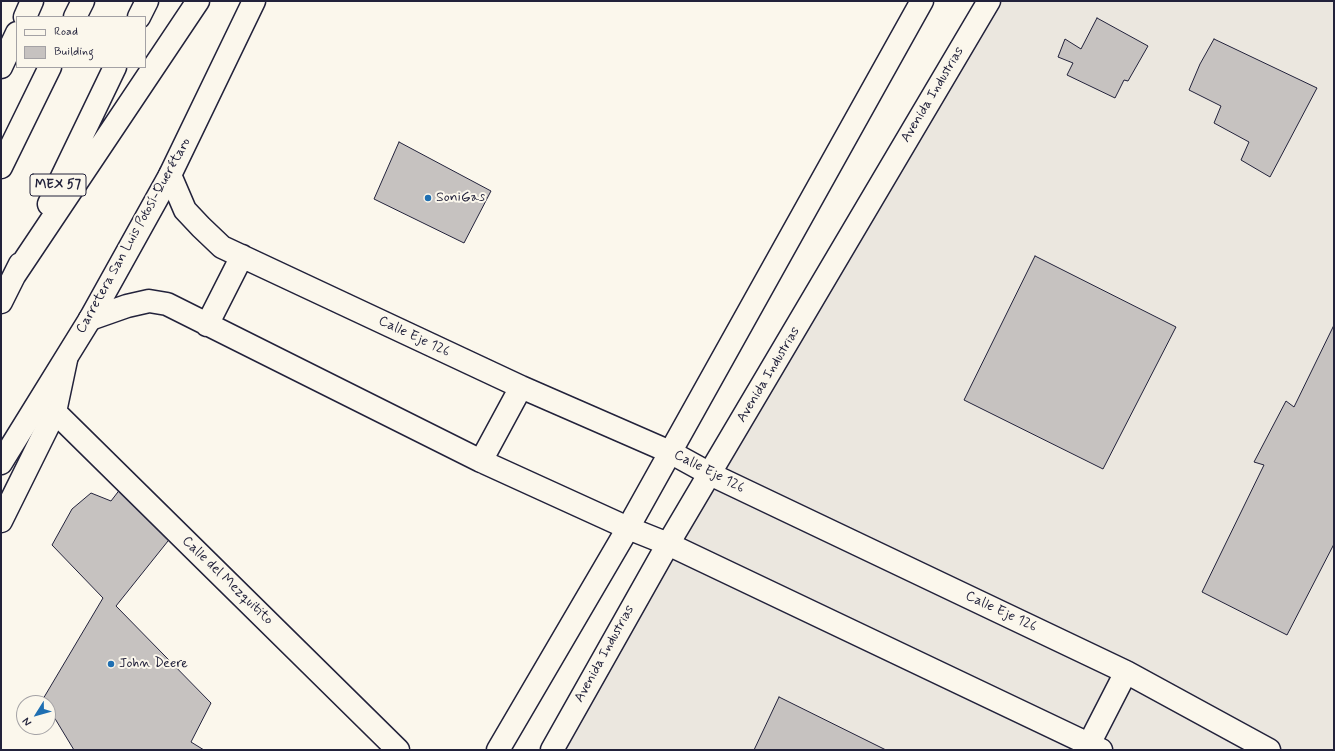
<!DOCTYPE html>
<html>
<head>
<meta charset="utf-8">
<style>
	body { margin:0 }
	#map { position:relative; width:1335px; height:751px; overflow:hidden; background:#fbf7ec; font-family:Mynerve,sans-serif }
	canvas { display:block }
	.frame { position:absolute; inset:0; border:2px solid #22223b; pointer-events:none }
	.legend { position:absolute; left:16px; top:16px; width:130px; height:52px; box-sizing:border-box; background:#fbf7ec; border:1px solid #a4a2a5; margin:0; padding:5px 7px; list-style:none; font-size:12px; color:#22223b }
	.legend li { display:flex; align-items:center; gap:8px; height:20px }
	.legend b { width:20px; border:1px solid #a4a2a5 }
	.north { position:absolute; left:16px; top:695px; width:40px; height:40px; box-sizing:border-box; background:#fbf7ec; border:1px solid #a4a2a5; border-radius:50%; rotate:233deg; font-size:11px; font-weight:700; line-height:16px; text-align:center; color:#22223b }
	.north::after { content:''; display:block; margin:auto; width:14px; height:18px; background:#1f6fb2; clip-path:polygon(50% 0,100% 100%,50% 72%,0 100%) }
</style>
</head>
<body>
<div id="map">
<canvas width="1335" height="751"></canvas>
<div class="frame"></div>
<ul class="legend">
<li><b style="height:5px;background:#fbf7ec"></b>Road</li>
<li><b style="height:11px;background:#c6c2c0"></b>Building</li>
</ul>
<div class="north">N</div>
</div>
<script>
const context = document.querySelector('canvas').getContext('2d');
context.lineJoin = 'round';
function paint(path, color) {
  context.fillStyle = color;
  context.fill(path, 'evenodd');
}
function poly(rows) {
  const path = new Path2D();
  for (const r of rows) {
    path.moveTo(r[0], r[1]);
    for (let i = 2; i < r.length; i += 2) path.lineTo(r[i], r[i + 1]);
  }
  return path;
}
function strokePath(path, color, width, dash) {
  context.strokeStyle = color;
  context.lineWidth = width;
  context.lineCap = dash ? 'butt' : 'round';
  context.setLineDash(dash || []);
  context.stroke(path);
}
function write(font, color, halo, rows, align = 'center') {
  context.font = font + ' Mynerve,sans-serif';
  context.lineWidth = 4;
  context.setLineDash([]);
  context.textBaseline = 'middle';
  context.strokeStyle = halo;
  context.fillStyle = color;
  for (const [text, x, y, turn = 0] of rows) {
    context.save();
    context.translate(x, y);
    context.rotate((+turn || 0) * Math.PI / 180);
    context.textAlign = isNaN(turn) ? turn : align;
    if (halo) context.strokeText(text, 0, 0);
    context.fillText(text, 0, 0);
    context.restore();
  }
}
const built = poly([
	[995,1,1334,1,1334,750,558,750]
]);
const building = poly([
	[1097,18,1148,46,1128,81,1124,80,1115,98,1067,75,1073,63,1058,57,1065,39,1081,49,1097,18],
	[1214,39,1317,88,1270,177,1241,160,1249,142,1214,123,1221,106,1189,90,1200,64,1214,39],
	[399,142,491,191,464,243,374,199,399,142],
	[1035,256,1176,327,1103,469,964,400,1035,256],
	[1334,325,1334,544,1287,635,1202,592,1264,465,1254,462,1286,401,1294,407,1334,325],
	[121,488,172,536,116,606,211,703,191,742,204,750,74,750,48,707,48,703,46,703,43,699,103,598,52,545,72,509,91,493,111,501,121,488],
	[779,697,886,750,754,750,779,697]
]);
const minor = poly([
	[170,175,185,210,201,227,222,247,521,387,670,452,710,474,1126,672,1269,750],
	[90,319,127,306,149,301,167,304,481,461,628,528,668,544,1101,750],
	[207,325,242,256],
	[55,412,398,750],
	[481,461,521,387],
	[1,521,55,412,66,360],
	[1086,750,1126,672]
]);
const major = poly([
	[25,17,32,1],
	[1,67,17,33],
	[1,463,90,319,170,175,254,1],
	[498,750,628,528,922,1],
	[552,750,668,544,989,1]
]);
const highway = poly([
	[75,17,83,1],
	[139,17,147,1],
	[1,167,50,67],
	[49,204,115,67],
	[14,276,198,1],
	[1,302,20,264]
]);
const markers = [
	[428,198,4,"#1f6fb2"],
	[111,664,4,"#1f6fb2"]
];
const shields = [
	[58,185,56]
];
const shieldNames = [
	["MEX 57",58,185]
];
const streetNames = [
	["Avenida Industrias",933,95,-59],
	["Carretera San Luis Potosí-Querétaro",134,236,-61],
	["Calle Eje 126",414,337,25],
	["Avenida Industrias",769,375,-59],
	["Calle Eje 126",709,472,27],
	["Calle del Mezquitito",227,581,44],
	["Calle Eje 126",1001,612,25],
	["Avenida Industrias",605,654,-61]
];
const poiNames = [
	["SoniGas",436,198],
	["John Deere",119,664]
];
paint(built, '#ebe7df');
paint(building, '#c6c2c0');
strokePath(building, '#22223b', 1);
strokePath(minor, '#22223b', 25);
strokePath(major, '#22223b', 25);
strokePath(highway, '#22223b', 25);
strokePath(minor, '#fbf7ec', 22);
strokePath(major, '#fbf7ec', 22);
strokePath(highway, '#fbf7ec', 22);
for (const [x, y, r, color] of markers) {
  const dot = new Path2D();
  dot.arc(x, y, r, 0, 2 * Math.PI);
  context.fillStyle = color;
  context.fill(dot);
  strokePath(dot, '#fbf7ec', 1.5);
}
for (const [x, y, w] of shields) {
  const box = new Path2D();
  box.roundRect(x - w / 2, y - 11, w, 22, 3);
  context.fillStyle = '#fbf7ec';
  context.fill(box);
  strokePath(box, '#22223b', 1);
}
write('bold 13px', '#22223b', null, shieldNames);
write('14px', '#22223b', '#fbf7ec', streetNames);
write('14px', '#22223b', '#fbf7ec', poiNames, 'left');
</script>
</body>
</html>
